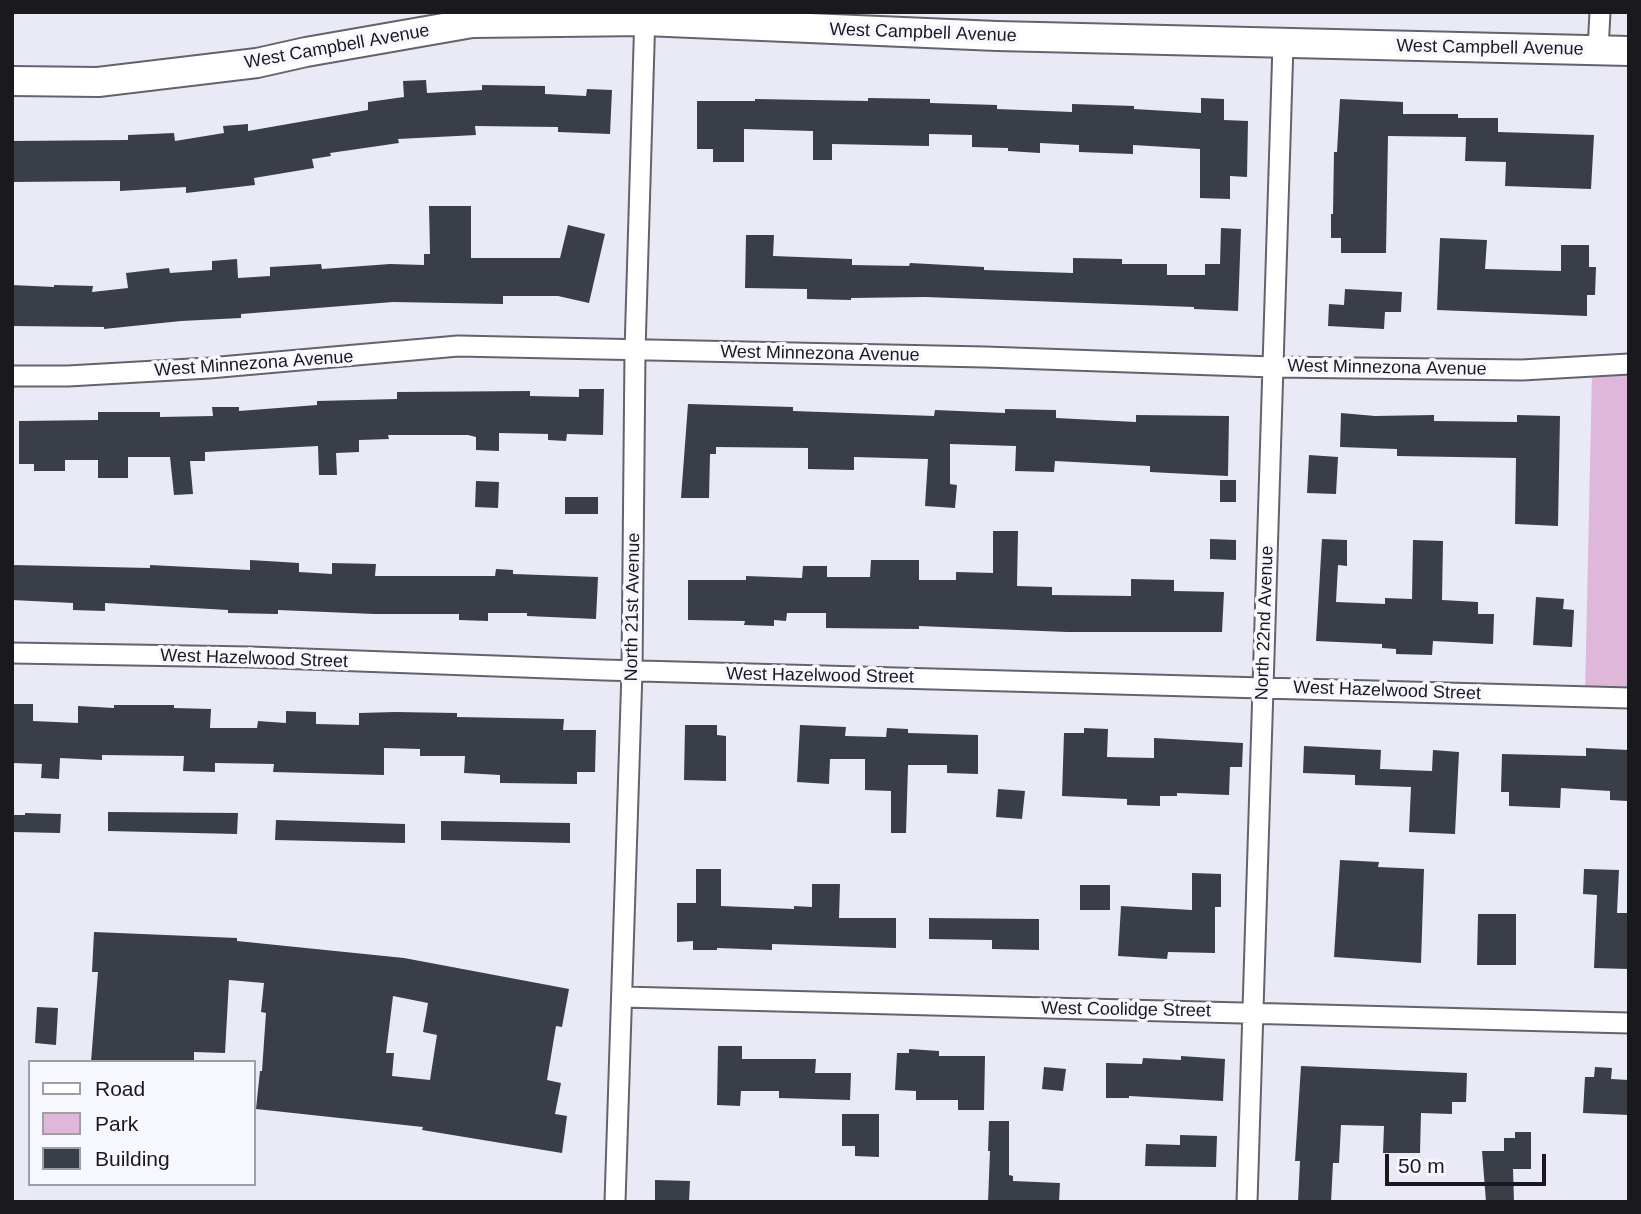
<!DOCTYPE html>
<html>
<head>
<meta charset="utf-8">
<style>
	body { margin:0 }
	#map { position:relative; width:1641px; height:1214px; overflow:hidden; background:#eaeaf6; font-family:Helvetica,sans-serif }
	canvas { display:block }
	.frame { position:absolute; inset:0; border:14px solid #19191e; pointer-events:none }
	.legend { position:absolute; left:28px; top:1060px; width:228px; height:126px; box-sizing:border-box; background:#f7f8ff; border:2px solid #9e9fa5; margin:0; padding:9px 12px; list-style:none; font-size:21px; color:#19191e }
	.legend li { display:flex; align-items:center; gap:14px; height:35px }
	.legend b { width:35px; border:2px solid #9e9fa5 }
	.scale { position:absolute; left:1385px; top:1154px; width:161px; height:32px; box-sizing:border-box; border:4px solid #19191e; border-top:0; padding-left:9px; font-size:21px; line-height:24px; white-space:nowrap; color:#19191e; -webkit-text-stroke:5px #f7f8ff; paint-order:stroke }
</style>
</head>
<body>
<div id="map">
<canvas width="1641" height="1214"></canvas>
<div class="frame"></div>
<ul class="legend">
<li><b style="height:9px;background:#fff"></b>Road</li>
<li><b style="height:19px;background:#dfb7db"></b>Park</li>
<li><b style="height:19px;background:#3a3e47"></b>Building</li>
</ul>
<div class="scale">50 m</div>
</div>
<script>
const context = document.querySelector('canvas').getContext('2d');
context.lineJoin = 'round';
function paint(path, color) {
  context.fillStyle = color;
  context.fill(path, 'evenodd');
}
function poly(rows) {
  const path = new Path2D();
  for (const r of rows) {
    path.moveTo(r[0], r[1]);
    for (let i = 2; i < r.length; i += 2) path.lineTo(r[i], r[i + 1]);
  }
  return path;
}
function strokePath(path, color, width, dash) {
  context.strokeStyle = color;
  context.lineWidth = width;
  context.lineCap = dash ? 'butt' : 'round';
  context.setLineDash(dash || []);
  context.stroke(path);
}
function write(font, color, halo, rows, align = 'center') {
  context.font = font + ' Helvetica,sans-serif';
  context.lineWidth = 7;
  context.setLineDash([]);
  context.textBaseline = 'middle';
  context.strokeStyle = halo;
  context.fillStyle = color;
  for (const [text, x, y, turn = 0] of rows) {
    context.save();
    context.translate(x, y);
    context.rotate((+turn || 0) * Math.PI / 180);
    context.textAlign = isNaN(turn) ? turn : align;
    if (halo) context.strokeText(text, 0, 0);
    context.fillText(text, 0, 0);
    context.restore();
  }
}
const green = poly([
	[1592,373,1629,374,1629,695,1585,694]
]);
const building = poly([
	[426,80,427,93,482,90,482,85,545,86,545,94,586,96,587,89,612,90,610,134,558,132,558,127,475,126,476,135,398,139,399,143,330,153,331,156,312,159,314,168,254,178,255,185,186,193,186,187,120,191,120,181,12,182,12,141,128,140,128,135,174,133,175,141,224,133,223,126,248,124,248,131,368,110,368,102,404,97,403,81],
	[868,98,930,99,930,103,997,105,997,109,1072,112,1072,104,1134,106,1134,109,1201,113,1201,98,1224,99,1224,120,1248,121,1247,177,1230,176,1230,199,1200,198,1200,149,1133,145,1133,154,1079,152,1079,145,1040,143,1040,153,1008,151,1008,148,972,147,972,135,929,134,929,146,832,144,832,160,813,160,813,131,744,129,744,162,713,162,713,149,697,149,697,101,755,101,755,99,868,101],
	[1340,99,1403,102,1403,114,1458,114,1458,118,1498,118,1498,132,1594,135,1591,189,1505,186,1506,162,1465,161,1466,137,1388,136,1386,253,1341,253,1341,238,1331,238,1331,214,1333,214,1334,152,1337,152],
	[429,206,471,206,471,258,560,258,568,225,605,234,589,303,558,296,503,296,503,304,393,302,241,314,241,318,181,321,104,329,104,327,12,326,12,285,54,287,54,285,93,286,92,292,128,288,126,273,169,268,170,273,212,270,212,261,237,259,238,278,270,276,270,267,321,264,322,269,390,264,424,265,424,254,430,254],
	[1221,228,1241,229,1238,311,1194,309,1194,307,925,297,851,298,851,300,807,299,807,289,745,288,746,235,774,235,773,256,852,259,852,265,909,266,910,263,984,267,984,270,1073,273,1073,258,1122,259,1122,264,1167,264,1167,275,1205,275,1205,264,1220,264],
	[1440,238,1487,240,1485,269,1561,271,1561,245,1589,245,1589,267,1596,267,1595,295,1587,295,1587,316,1437,310],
	[1345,289,1402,292,1401,312,1385,312,1384,329,1328,326,1329,304,1344,305],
	[579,389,604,389,603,435,567,434,566,441,548,440,548,434,499,433,499,451,476,450,476,437,468,435,388,435,389,439,359,440,359,452,336,453,337,475,319,475,318,446,205,452,205,461,190,461,193,494,174,495,170,457,128,457,128,478,98,478,98,460,65,460,65,471,34,471,34,464,19,464,19,421,98,420,98,412,160,412,160,417,213,416,212,407,239,407,239,411,317,405,317,401,397,399,397,392,530,391,530,396,579,397],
	[688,404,793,407,793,411,934,416,935,410,1005,413,1005,409,1056,410,1056,418,1136,422,1136,415,1229,416,1228,476,1150,472,1150,466,1055,461,1054,472,1015,471,1016,446,950,444,950,484,957,485,955,508,925,506,928,459,854,457,854,470,808,469,808,448,716,447,716,454,710,454,709,498,681,498],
	[1341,413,1375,416,1434,415,1434,421,1517,422,1517,415,1560,416,1558,526,1515,524,1516,458,1397,456,1397,449,1340,447],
	[1309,455,1338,457,1336,494,1307,493],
	[1220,480,1236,480,1236,502,1220,502],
	[476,481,499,482,498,508,475,507],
	[565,497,598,497,598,514,565,514],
	[993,531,1018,531,1017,586,1052,587,1052,595,1131,596,1131,579,1174,580,1174,591,1224,592,1222,632,1067,632,919,626,919,629,826,628,826,613,787,613,786,621,774,620,774,626,744,625,745,621,688,620,688,580,746,580,746,576,802,578,803,566,827,566,827,577,870,577,871,560,919,560,919,580,956,580,956,572,993,573],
	[1210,539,1236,540,1236,560,1210,559],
	[1322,539,1347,540,1347,566,1338,565,1336,602,1385,604,1385,598,1412,599,1413,540,1443,541,1442,600,1478,602,1478,614,1494,614,1493,644,1433,641,1432,655,1396,654,1396,649,1382,648,1382,644,1316,641],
	[250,560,299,563,299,572,332,574,332,563,376,564,375,576,495,576,496,569,513,570,513,574,598,577,596,619,527,616,527,613,488,613,488,621,459,620,459,614,374,614,278,610,278,614,228,613,228,610,105,603,105,611,73,610,73,603,12,600,12,565,150,568,150,565,250,570],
	[1536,597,1564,599,1563,609,1574,610,1572,647,1533,645],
	[12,704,33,704,33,721,78,723,78,706,114,708,114,705,174,705,174,708,211,709,210,728,257,728,258,721,286,723,286,711,316,712,316,724,359,725,359,713,395,712,457,713,457,717,564,719,563,730,596,730,595,772,577,772,577,784,500,783,500,775,464,773,465,756,420,756,420,749,384,748,384,775,273,772,274,764,215,763,215,772,183,771,184,756,102,755,102,760,60,758,59,779,41,778,42,764,12,763],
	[685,725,717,725,717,735,726,736,726,781,684,780],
	[800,725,846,727,845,736,886,737,887,728,908,729,908,733,978,735,978,774,947,773,947,765,908,765,906,833,891,833,891,791,865,790,865,759,830,759,829,784,797,782],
	[1084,728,1108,729,1107,757,1154,758,1154,738,1243,743,1242,767,1230,767,1229,795,1177,793,1177,796,1160,796,1160,806,1127,805,1127,799,1062,796,1064,733,1084,733],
	[1304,746,1381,750,1380,769,1432,771,1433,750,1459,752,1455,834,1409,832,1411,787,1355,785,1355,775,1303,773],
	[1586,748,1629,750,1627,801,1610,800,1610,791,1561,788,1560,808,1509,806,1509,792,1501,792,1502,754,1586,756],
	[998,789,1025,791,1022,819,996,817],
	[108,812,238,813,237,834,108,831],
	[25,813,61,814,60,833,12,832,12,815,25,815],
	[276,820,405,824,405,843,275,840],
	[441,821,570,823,570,843,441,840],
	[1340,860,1379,862,1378,867,1424,869,1421,963,1334,957],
	[696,869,721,869,721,906,794,909,794,906,812,907,812,884,840,884,839,918,896,918,896,948,772,944,772,950,717,948,717,950,693,950,693,941,677,942,677,903,696,903],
	[1584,869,1619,870,1617,913,1629,913,1629,969,1594,968,1597,895,1583,894],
	[1192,873,1221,874,1221,907,1215,907,1215,953,1168,952,1167,959,1118,956,1121,906,1192,910],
	[1080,885,1110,885,1110,910,1080,910],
	[1478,914,1516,914,1516,965,1477,965],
	[929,918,1039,919,1039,950,992,949,992,940,929,939],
	[94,932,237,938,237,941,404,958,569,989,562,1027,556,1026,547,1080,561,1083,555,1114,567,1116,562,1153,422,1130,423,1127,256,1109,260,1071,262,1071,266,1013,261,1012,264,983,229,980,225,1053,194,1052,194,1062,91,1062,98,972,92,972],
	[393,996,428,1003,423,1032,437,1035,430,1080,392,1076,394,1053,386,1053],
	[37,1007,58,1008,56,1045,35,1043],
	[718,1046,742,1046,742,1059,816,1059,815,1073,851,1073,850,1100,779,1098,779,1091,741,1091,740,1106,717,1105],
	[909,1049,939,1051,939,1056,985,1056,984,1110,958,1110,958,1100,916,1100,916,1091,895,1090,897,1053,909,1053],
	[1181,1056,1225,1059,1223,1101,1129,1096,1129,1098,1106,1098,1106,1063,1142,1064,1143,1058,1181,1060],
	[1301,1066,1467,1073,1466,1102,1452,1102,1452,1114,1421,1113,1420,1153,1383,1153,1384,1126,1341,1125,1339,1163,1333,1163,1331,1202,1298,1202,1300,1161,1295,1161],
	[1044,1067,1066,1069,1063,1091,1042,1089],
	[1595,1067,1612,1068,1611,1079,1629,1080,1629,1115,1583,1113,1585,1077,1594,1077],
	[842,1114,879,1114,879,1157,855,1156,855,1146,842,1146],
	[989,1121,1009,1121,1009,1175,1013,1176,1013,1181,1060,1183,1059,1202,988,1202,990,1151,988,1151],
	[1515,1132,1531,1132,1531,1169,1513,1169,1514,1202,1486,1202,1482,1151,1504,1151,1504,1138,1515,1138],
	[1180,1135,1217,1136,1216,1167,1145,1166,1146,1144,1180,1145],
	[655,1180,690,1181,689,1202,655,1202]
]);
const street = poly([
	[1598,50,1600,12],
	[12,376,68,376,209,368,458,346,985,357,1273,367,1522,370,1629,364],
	[12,653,250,657,604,670,1629,698],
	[623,997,1629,1023],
	[615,1202,632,671,635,351,645,12],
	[1247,1202,1283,44]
]);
const secondary = poly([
	[12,81,98,82,257,63,306,52,472,23,645,21,997,36,1629,51]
]);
const streetNames = [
	["West Campbell Avenue",923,33,2],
	["West Campbell Avenue",337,47,-10],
	["West Campbell Avenue",1490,48,1],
	["West Minnezona Avenue",820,354,1],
	["West Minnezona Avenue",254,364,-4],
	["West Minnezona Avenue",1387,368,1],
	["North 21st Avenue",633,607,-89],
	["North 22nd Avenue",1265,623,-88],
	["West Hazelwood Street",254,659,2],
	["West Hazelwood Street",820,676,1],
	["West Hazelwood Street",1387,691,2],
	["West Coolidge Street",1126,1010,1]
];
paint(green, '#dfb7db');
paint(building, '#3a3e47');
strokePath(street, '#63636d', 23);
strokePath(secondary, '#63636d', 32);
strokePath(street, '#fff', 19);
strokePath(secondary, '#fff', 28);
write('18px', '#19191e', '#f7f8ff', streetNames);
</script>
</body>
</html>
